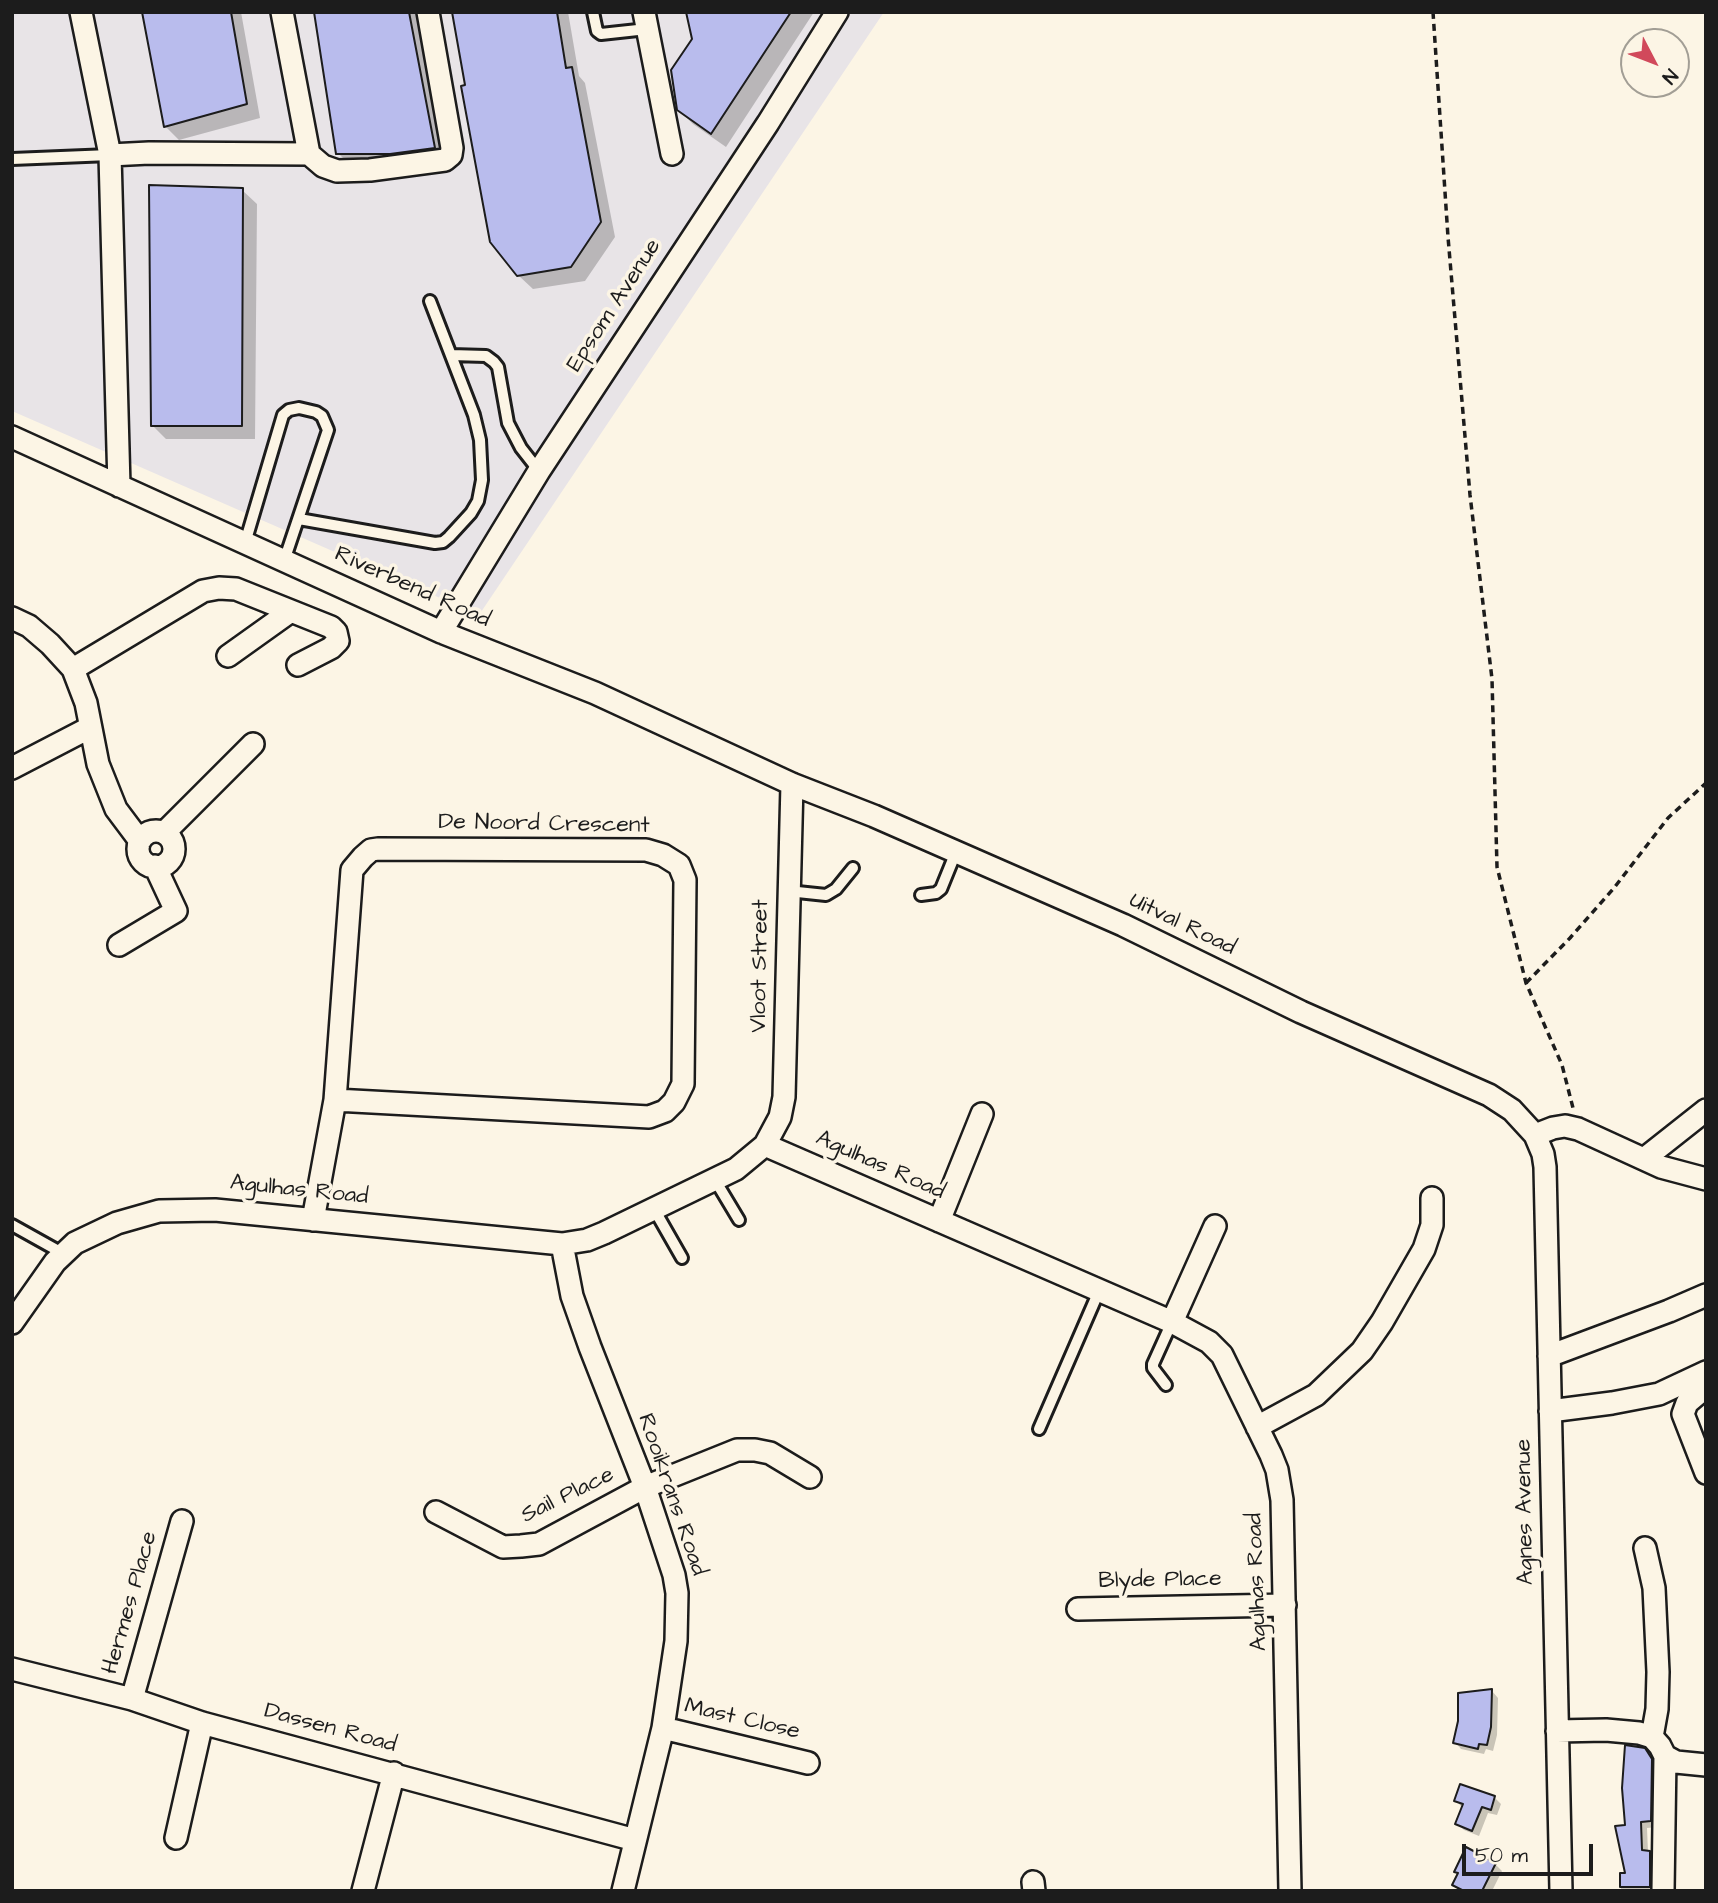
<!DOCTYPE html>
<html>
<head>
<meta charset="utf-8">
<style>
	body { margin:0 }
	#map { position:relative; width:1718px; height:1903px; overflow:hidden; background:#fcf5e5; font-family:"Architects Daughter",sans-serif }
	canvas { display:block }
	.frame { position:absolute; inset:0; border:14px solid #1c1c1c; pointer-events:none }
	.north { position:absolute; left:1620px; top:28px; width:70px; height:70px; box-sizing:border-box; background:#fcf5e5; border:2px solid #a29e95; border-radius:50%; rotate:132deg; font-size:19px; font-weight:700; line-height:28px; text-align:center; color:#1c1c1c }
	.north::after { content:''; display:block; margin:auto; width:24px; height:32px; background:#d1495b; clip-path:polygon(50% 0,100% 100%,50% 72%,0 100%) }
	.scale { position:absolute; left:1462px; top:1844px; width:131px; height:32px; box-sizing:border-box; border:4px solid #1c1c1c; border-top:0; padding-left:9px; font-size:21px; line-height:24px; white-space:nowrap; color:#1c1c1c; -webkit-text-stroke:5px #fcf5e5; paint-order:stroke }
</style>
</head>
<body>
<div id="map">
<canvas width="1718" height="1903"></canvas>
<div class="frame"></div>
<div class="north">N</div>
<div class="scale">50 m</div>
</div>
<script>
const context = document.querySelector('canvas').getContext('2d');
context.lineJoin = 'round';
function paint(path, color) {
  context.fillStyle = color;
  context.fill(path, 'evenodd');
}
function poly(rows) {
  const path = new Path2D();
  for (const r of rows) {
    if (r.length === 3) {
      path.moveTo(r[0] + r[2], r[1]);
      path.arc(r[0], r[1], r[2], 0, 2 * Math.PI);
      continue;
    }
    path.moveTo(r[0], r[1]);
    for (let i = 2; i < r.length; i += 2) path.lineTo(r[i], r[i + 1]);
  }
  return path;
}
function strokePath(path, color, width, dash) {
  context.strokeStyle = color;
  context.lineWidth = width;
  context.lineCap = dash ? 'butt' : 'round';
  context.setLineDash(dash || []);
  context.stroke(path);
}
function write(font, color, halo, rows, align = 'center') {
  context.font = font + ' "Architects Daughter",sans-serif';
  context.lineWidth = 7;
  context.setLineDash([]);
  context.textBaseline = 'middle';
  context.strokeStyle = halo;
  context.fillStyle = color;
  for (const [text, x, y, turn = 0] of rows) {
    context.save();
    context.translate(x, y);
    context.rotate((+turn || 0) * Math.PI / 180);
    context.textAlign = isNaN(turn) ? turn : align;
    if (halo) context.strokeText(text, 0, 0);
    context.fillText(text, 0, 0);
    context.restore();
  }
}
const built = poly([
	[12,12,884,12,479,615,12,411]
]);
const shadow = poly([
	[143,12,241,12,260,118,179,140,165,126],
	[316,12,420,12,448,162,352,167,338,153],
	[453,12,568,12,579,76,585,83,615,237,585,281,533,289,518,275,467,87],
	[687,12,814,12,726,147,693,124,678,109,694,40],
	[242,190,257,204,255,439,166,439,152,425],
	[1492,1691,1498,1698,1497,1735,1493,1751,1486,1749,1484,1754,1461,1749,1455,1742,1460,1721],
	[1644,1750,1658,1767,1657,1827,1647,1828,1648,1852,1656,1859,1656,1891,1621,1891,1621,1875,1627,1875,1627,1827],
	[1494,1797,1501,1804,1497,1815,1488,1813,1479,1836,1464,1830,1457,1823,1463,1808,1456,1801],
	[1495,1864,1502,1871,1492,1891,1459,1891,1454,1885,1459,1874,1456,1871]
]);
const building = poly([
	[142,12,231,12,247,104,164,127,142,12],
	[314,12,409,12,435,148,390,154,336,154,314,12],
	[452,12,557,12,566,68,572,67,601,222,571,267,517,276,490,242,461,86,465,85,452,12],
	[686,12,791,12,711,134,677,110,671,70,692,39,686,12],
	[149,185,243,188,242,426,151,426,149,185],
	[1492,1689,1491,1727,1487,1745,1479,1744,1478,1749,1453,1743,1458,1721,1458,1693,1492,1689],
	[1625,1745,1645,1748,1652,1759,1651,1821,1641,1822,1642,1850,1650,1851,1650,1887,1620,1887,1620,1873,1625,1873,1615,1826,1625,1825,1622,1788,1625,1745],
	[1460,1784,1495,1796,1491,1810,1482,1807,1472,1831,1455,1824,1463,1804,1454,1801,1460,1784],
	[1466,1847,1496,1863,1482,1891,1464,1891,1452,1885,1458,1873,1454,1872,1466,1847]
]);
const path = poly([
	[1433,12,1448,237,1470,495,1492,679,1497,867,1526,983,1562,1065,1573,1108],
	[1526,983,1570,938,1614,888,1668,818,1706,783]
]);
const service = poly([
	[593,12,597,31,601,34,647,29],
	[12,159,110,155],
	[451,355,486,356,494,362,498,367,508,423,521,448,539,471],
	[299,519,435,543,443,542,449,537,471,513,478,501,482,480,480,440,474,415,430,301],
	[245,543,283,415,289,410,299,408,316,412,322,416,328,430,284,561],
	[788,891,826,895,836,889,853,868],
	[921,895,936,893,941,889,956,852],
	[715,1180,739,1220],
	[654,1209,682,1258],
	[12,1225,64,1254],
	[1166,1385,1153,1368,1153,1364,1172,1322],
	[1039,1429,1099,1291]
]);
const minor = poly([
	[81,12,110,155,119,486],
	[282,12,309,154,323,166,337,171,370,170,445,160,451,155,452,148,428,12],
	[644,12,672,154],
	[110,155,149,153,309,154],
	[12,437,441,632,595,693,792,784,874,816,1123,925,1301,1012,1489,1095,1512,1110,1535,1135,1543,1154,1545,1167,1561,1891],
	[12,618,29,626,50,644,73,669,86,703,98,764,116,809,140,841],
	[441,632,539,471,768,123,837,12],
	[228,656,291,611],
	[73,669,203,591,219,588,236,589,331,627,336,632,338,641,331,648,298,665],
	[12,768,89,728],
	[156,849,18],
	[164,833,253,744],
	[119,945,176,911,155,866],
	[1535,1135,1553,1128,1565,1126,1578,1129,1661,1167,1706,1179],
	[765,1145,1172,1322,1209,1342,1222,1355,1271,1455,1277,1470,1282,1500,1290,1891],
	[1644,1159,1706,1110],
	[313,1220,335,1100,352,870,363,857,371,850,378,849,646,850,663,855,679,865,685,880,683,1084,674,1102,665,1111,649,1117,335,1100],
	[939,1221,982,1114],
	[562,1244,572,1296,590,1347,645,1487,674,1575,677,1593,676,1641,663,1728,623,1891],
	[1172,1322,1215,1226],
	[12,1323,55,1262,75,1243,117,1223,159,1211,215,1210,562,1244,587,1240,604,1233,736,1169,765,1145,780,1117,784,1097,792,784],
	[1549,1356,1669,1311,1706,1295],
	[1706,1387,1687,1403,1683,1414,1706,1473],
	[1550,1411,1612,1403,1659,1394,1706,1372],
	[1257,1427,1316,1395,1362,1351,1382,1322,1424,1249,1432,1225,1432,1198],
	[436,1512,503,1547,521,1546,539,1544,645,1487,737,1450,755,1450,770,1453,810,1477],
	[1645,1548,1654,1588,1658,1672,1657,1709,1652,1737],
	[1078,1609,1285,1605],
	[12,1669,132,1699,202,1723,635,1840],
	[132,1699,182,1521],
	[663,1728,808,1763],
	[1557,1731,1606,1730,1639,1733,1652,1737,1660,1746,1665,1756,1676,1762,1706,1765],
	[176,1838,202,1723],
	[1033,1882,1034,1891],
	[363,1891,394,1773],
	[1663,1891,1665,1756]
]);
const streetNames = [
	["Epsom Avenue",615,306,-57],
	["Riverbend Road",412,588,24],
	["De Noord Crescent",544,825,1],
	["Uitval Road",1182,925,26],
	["Vloot Street",761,966,-89],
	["Agulhas Road",880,1166,24],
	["Agulhas Road",299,1191,6],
	["Rooikrans Road",671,1495,71],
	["Sail Place",568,1496,-26],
	["Agnes Avenue",1526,1512,-91],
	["Blyde Place",1160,1581,-1],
	["Agulhas Road",1258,1582,-92],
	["Hermes Place",131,1603,-74],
	["Mast Close",742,1720,13],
	["Dassen Road",330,1729,15]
];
paint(built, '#e8e4e7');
paint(shadow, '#0003');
paint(building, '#b9bced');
strokePath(building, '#1c1c1c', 2);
strokePath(service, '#1c1c1c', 16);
strokePath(minor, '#1c1c1c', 26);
strokePath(path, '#1c1c1c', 3.5, [7, 5]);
strokePath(service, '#fcf5e5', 10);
strokePath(minor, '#fcf5e5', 21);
write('23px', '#1c1c1c', '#fcf5e5', streetNames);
</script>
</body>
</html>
